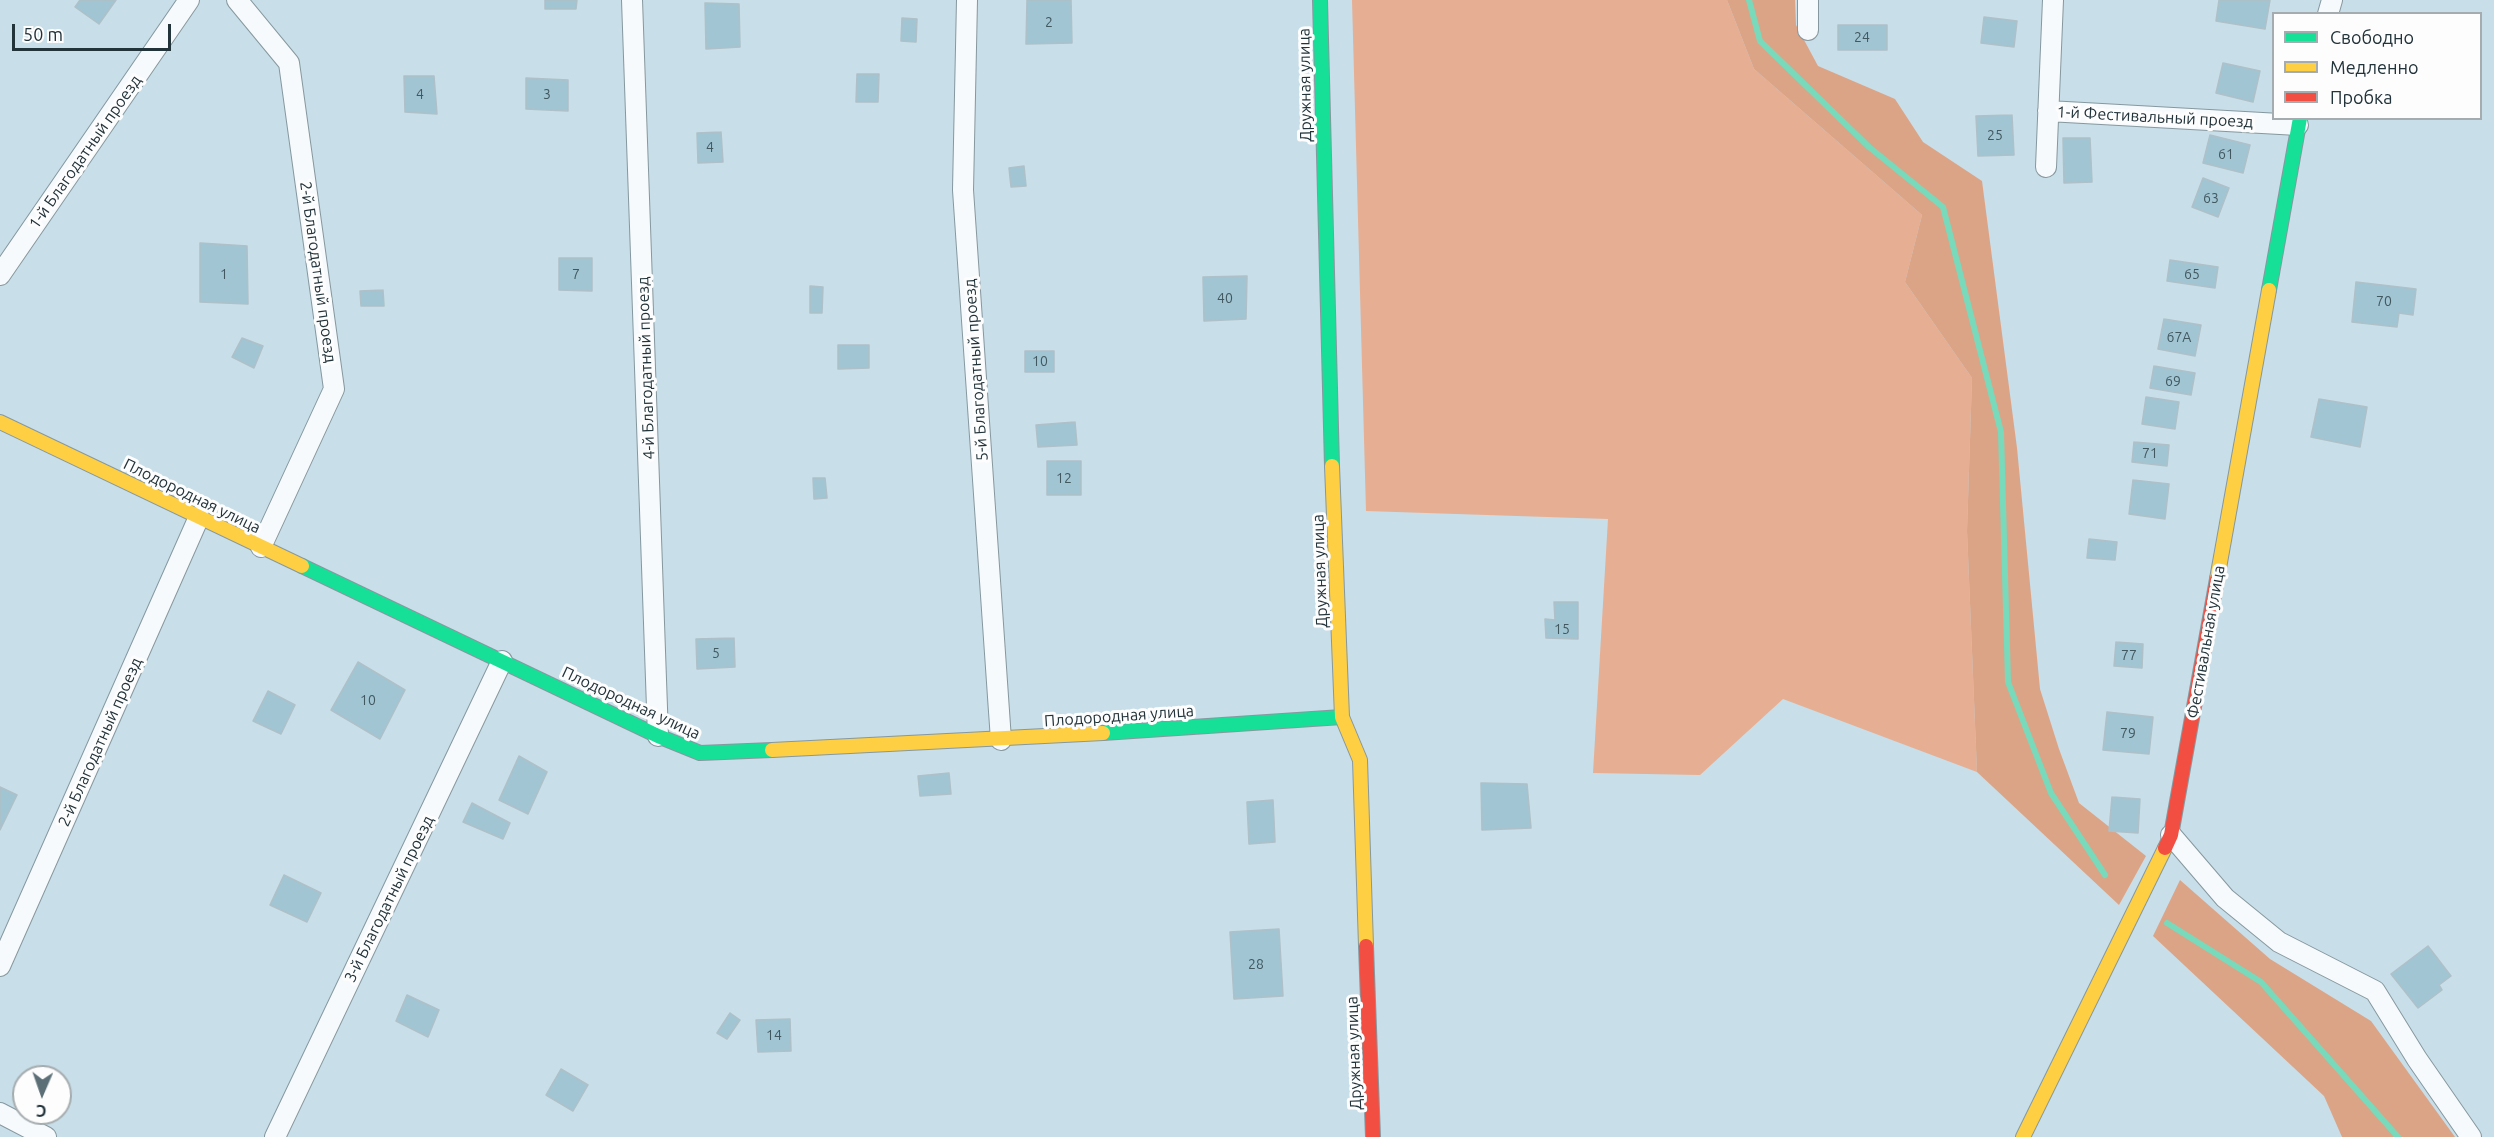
<!DOCTYPE html>
<html>
<head>
<meta charset="utf-8">
<style>
	body { margin:0 }
	#map { position:relative; width:2494px; height:1137px; overflow:hidden; background:#c8dee8; font-family:Ubuntu,sans-serif }
	canvas { display:block }
	.legend { position:absolute; left:2272px; top:12px; width:210px; height:108px; box-sizing:border-box; background:#fdfdfd; border:2px solid #a5acaf; margin:0; padding:8px 10px; list-style:none; font-size:18px; color:#22333a }
	.legend li { display:flex; align-items:center; gap:12px; height:30px }
	.legend b { width:30px; border:2px solid #a5acaf }
	.north { position:absolute; left:12px; top:1065px; width:60px; height:60px; box-sizing:border-box; background:#fdfdfd; border:2px solid #a5acaf; border-radius:50%; rotate:182deg; font-size:16px; font-weight:700; line-height:24px; text-align:center; color:#22333a }
	.north::after { content:''; display:block; margin:auto; width:21px; height:27px; background:#5c6f77; clip-path:polygon(50% 0,100% 100%,50% 72%,0 100%) }
	.scale { position:absolute; left:12px; top:24px; width:159px; height:27px; box-sizing:border-box; border:3px solid #22333a; border-top:0; padding-left:8px; font-size:18px; line-height:21px; white-space:nowrap; color:#22333a; -webkit-text-stroke:4px #fdfdfd; paint-order:stroke }
</style>
</head>
<body>
<div id="map">
<canvas width="2494" height="1137"></canvas>
<ul class="legend">
<li><b style="height:8px;background:#16e098"></b>Свободно</li>
<li><b style="height:8px;background:#ffcf43"></b>Медленно</li>
<li><b style="height:8px;background:#f24e42"></b>Пробка</li>
</ul>
<div class="north">С</div>
<div class="scale">50 m</div>
</div>
<script>
const context = document.querySelector('canvas').getContext('2d');
context.lineJoin = 'round';
function paint(path, color) {
  context.fillStyle = color;
  context.fill(path, 'evenodd');
}
function poly(rows) {
  const path = new Path2D();
  for (const r of rows) {
    path.moveTo(r[0], r[1]);
    for (let i = 2; i < r.length; i += 2) path.lineTo(r[i], r[i + 1]);
  }
  return path;
}
function strokePath(path, color, width, dash) {
  context.strokeStyle = color;
  context.lineWidth = width;
  context.lineCap = dash ? 'butt' : 'round';
  context.setLineDash(dash || []);
  context.stroke(path);
}
function write(font, color, halo, rows, align = 'center') {
  context.font = font + ' Ubuntu,sans-serif';
  context.lineWidth = 6;
  context.setLineDash([]);
  context.textBaseline = 'middle';
  context.strokeStyle = halo;
  context.fillStyle = color;
  for (const [text, x, y, turn = 0] of rows) {
    context.save();
    context.translate(x, y);
    context.rotate((+turn || 0) * Math.PI / 180);
    context.textAlign = isNaN(turn) ? turn : align;
    if (halo) context.strokeText(text, 0, 0);
    context.fillText(text, 0, 0);
    context.restore();
  }
}
const green = poly([
	[1352,0,1727,0,1754,69,1922,215,1905,282,1972,378,1967,531,1977,772,1783,699,1700,775,1593,773,1608,519,1366,511]
]);
const forest = poly([
	[1727,0,1795,0,1796,25,1818,66,1895,99,1923,142,1982,181,2017,448,2040,689,2059,749,2079,803,2146,856,2119,905,1977,772,1967,531,1972,378,1905,282,1922,215,1754,69],
	[2180,880,2270,959,2371,1021,2455,1137,2342,1137,2324,1096,2153,936]
]);
const stream = poly([
	[1749,0,1760,41,1869,147,1943,207,2001,432,2008,682,2051,793,2105,875],
	[2167,923,2261,982,2398,1137]
]);
const building = poly([
	[80,0,116,0,99,24,75,7,80,0],
	[545,0,577,0,576,9,545,9,545,0],
	[1027,0,1071,0,1072,43,1026,44,1027,0],
	[2219,0,2270,0,2265,29,2216,21,2219,0],
	[705,3,739,4,740,47,706,49,705,3],
	[1984,17,2017,21,2014,47,1981,43,1984,17],
	[902,18,917,19,916,42,901,41,902,18],
	[1838,25,1887,25,1887,50,1838,50,1838,25],
	[2223,63,2260,71,2253,102,2216,93,2223,63],
	[857,74,879,74,878,102,856,102,857,74],
	[404,76,434,76,437,114,405,112,404,76],
	[526,78,568,80,568,111,526,109,526,78],
	[2012,115,2014,155,1978,156,1976,116,2012,115],
	[721,132,723,162,698,163,697,133,721,132],
	[2210,135,2250,145,2243,173,2203,163,2210,135],
	[2063,138,2090,138,2092,182,2064,183,2063,138],
	[1024,166,1026,186,1011,187,1009,168,1024,166],
	[2203,178,2229,188,2218,217,2192,207,2203,178],
	[200,243,247,246,248,304,200,302,200,243],
	[559,258,592,258,592,291,559,290,559,258],
	[2170,260,2218,267,2215,288,2167,281,2170,260],
	[1247,276,1246,319,1204,321,1203,277,1247,276],
	[2356,282,2416,289,2413,315,2399,313,2397,327,2352,322,2356,282],
	[810,286,823,287,822,313,810,313,810,286],
	[383,290,384,306,361,306,360,291,383,290],
	[2164,319,2201,325,2195,356,2158,349,2164,319],
	[242,338,263,346,254,368,232,357,242,338],
	[838,345,869,345,869,368,838,369,838,345],
	[1025,351,1054,351,1054,372,1025,372,1025,351],
	[2154,366,2195,373,2191,395,2150,388,2154,366],
	[2146,397,2179,402,2175,429,2142,424,2146,397],
	[2319,399,2367,407,2360,447,2311,437,2319,399],
	[1075,422,1077,445,1038,447,1036,425,1075,422],
	[2134,442,2169,445,2167,466,2132,462,2134,442],
	[1047,461,1081,461,1081,495,1047,495,1047,461],
	[813,478,825,478,827,498,814,499,813,478],
	[2133,480,2169,484,2165,519,2129,514,2133,480],
	[2089,539,2117,542,2115,560,2087,558,2089,539],
	[1554,602,1578,602,1578,639,1546,638,1545,619,1555,620,1554,602],
	[734,638,735,667,697,669,696,639,734,638],
	[2116,642,2143,644,2142,668,2114,666,2116,642],
	[358,662,405,690,380,739,331,710,358,662],
	[268,691,295,705,281,734,253,721,268,691],
	[2107,712,2153,717,2149,754,2103,750,2107,712],
	[519,756,547,772,528,814,499,800,519,756],
	[949,773,951,794,920,796,918,776,949,773],
	[1481,783,1527,784,1531,828,1482,830,1481,783],
	[0,787,17,795,0,830,0,787],
	[2112,797,2140,799,2138,833,2109,831,2112,797],
	[1273,800,1275,842,1249,844,1247,802,1273,800],
	[472,803,510,823,503,839,463,822,472,803],
	[284,875,321,893,307,922,270,905,284,875],
	[1279,929,1283,996,1234,999,1230,932,1279,929],
	[2428,946,2451,976,2439,985,2442,990,2418,1008,2391,974,2428,946],
	[407,995,439,1010,428,1037,396,1021,407,995],
	[730,1013,740,1020,727,1039,717,1033,730,1013],
	[790,1019,791,1051,758,1052,756,1020,790,1019],
	[561,1069,588,1085,573,1111,546,1095,561,1069]
]);
const street = poly([
	[237,0,289,63,334,389,261,547],
	[632,0,658,736],
	[967,0,963,190,1001,740],
	[2328,14,2332,0],
	[1808,30,1808,0],
	[2048,111,2298,125],
	[2046,167,2053,0],
	[0,275,189,0],
	[2171,835,2225,898,2279,942,2375,991,2417,1059,2471,1137],
	[0,966,199,517],
	[0,1113,46,1137],
	[275,1137,502,661]
]);
const fast = poly([
	[1320,0,1332,466],
	[2269,290,2300,118],
	[302,566,658,736,700,753,772,750],
	[1103,733,1342,717]
]);
const slow = poly([
	[0,422,302,566],
	[1332,466,1342,717,1360,760,1366,946],
	[2217,579,2269,290],
	[772,750,1103,733],
	[2023,1137,2165,848]
]);
const jam = poly([
	[2165,848,2171,835,2217,579],
	[1366,946,1373,1137]
]);
const numberNames = [
	["2",1049,22],
	["24",1862,37],
	["4",420,94],
	["3",547,94],
	["25",1995,135],
	["4",710,147],
	["61",2226,154],
	["63",2211,198],
	["1",224,274],
	["7",576,274],
	["65",2192,274],
	["40",1225,298],
	["70",2384,301],
	["67А",2179,337],
	["10",1040,361],
	["69",2173,381],
	["71",2150,453],
	["12",1064,478],
	["15",1562,629],
	["5",716,653],
	["77",2129,655],
	["10",368,700],
	["79",2128,733],
	["28",1256,964],
	["14",774,1035]
];
const streetNames = [
	["Дружная улица",1305,85,-91],
	["1-й Фестивальный проезд",2155,117,3],
	["1-й Благодатный проезд",85,152,-55],
	["2-й Благодатный проезд",318,272,82],
	["4-й Благодатный проезд",646,368,-92],
	["5-й Благодатный проезд",976,370,-94],
	["Плодородная улица",192,496,26],
	["Дружная улица",1320,571,-92],
	["Фестивальная улица",2206,642,-80],
	["Плодородная улица",631,703,25],
	["Плодородная улица",1119,716,-4],
	["2-й Благодатный проезд",100,742,-66],
	["3-й Благодатный проезд",389,899,-64],
	["Дружная улица",1354,1053,-92]
];
paint(green, '#e6ae92');
paint(forest, '#dca486');
strokePath(stream, '#79d9bb', 6);
paint(building, '#a1c5d3');
strokePath(building, '#aec0c8', 1.5);
strokePath(street, '#86989f', 22);
strokePath(fast, '#86989f', 16);
strokePath(slow, '#86989f', 16);
strokePath(jam, '#86989f', 16);
strokePath(street, '#f7fafc', 20);
strokePath(fast, '#16e098', 14);
strokePath(slow, '#ffcf43', 14);
strokePath(jam, '#f24e42', 14);
write('14px', '#425860', null, numberNames);
write('16px', '#22333a', '#fdfdfd', streetNames);
</script>
</body>
</html>
